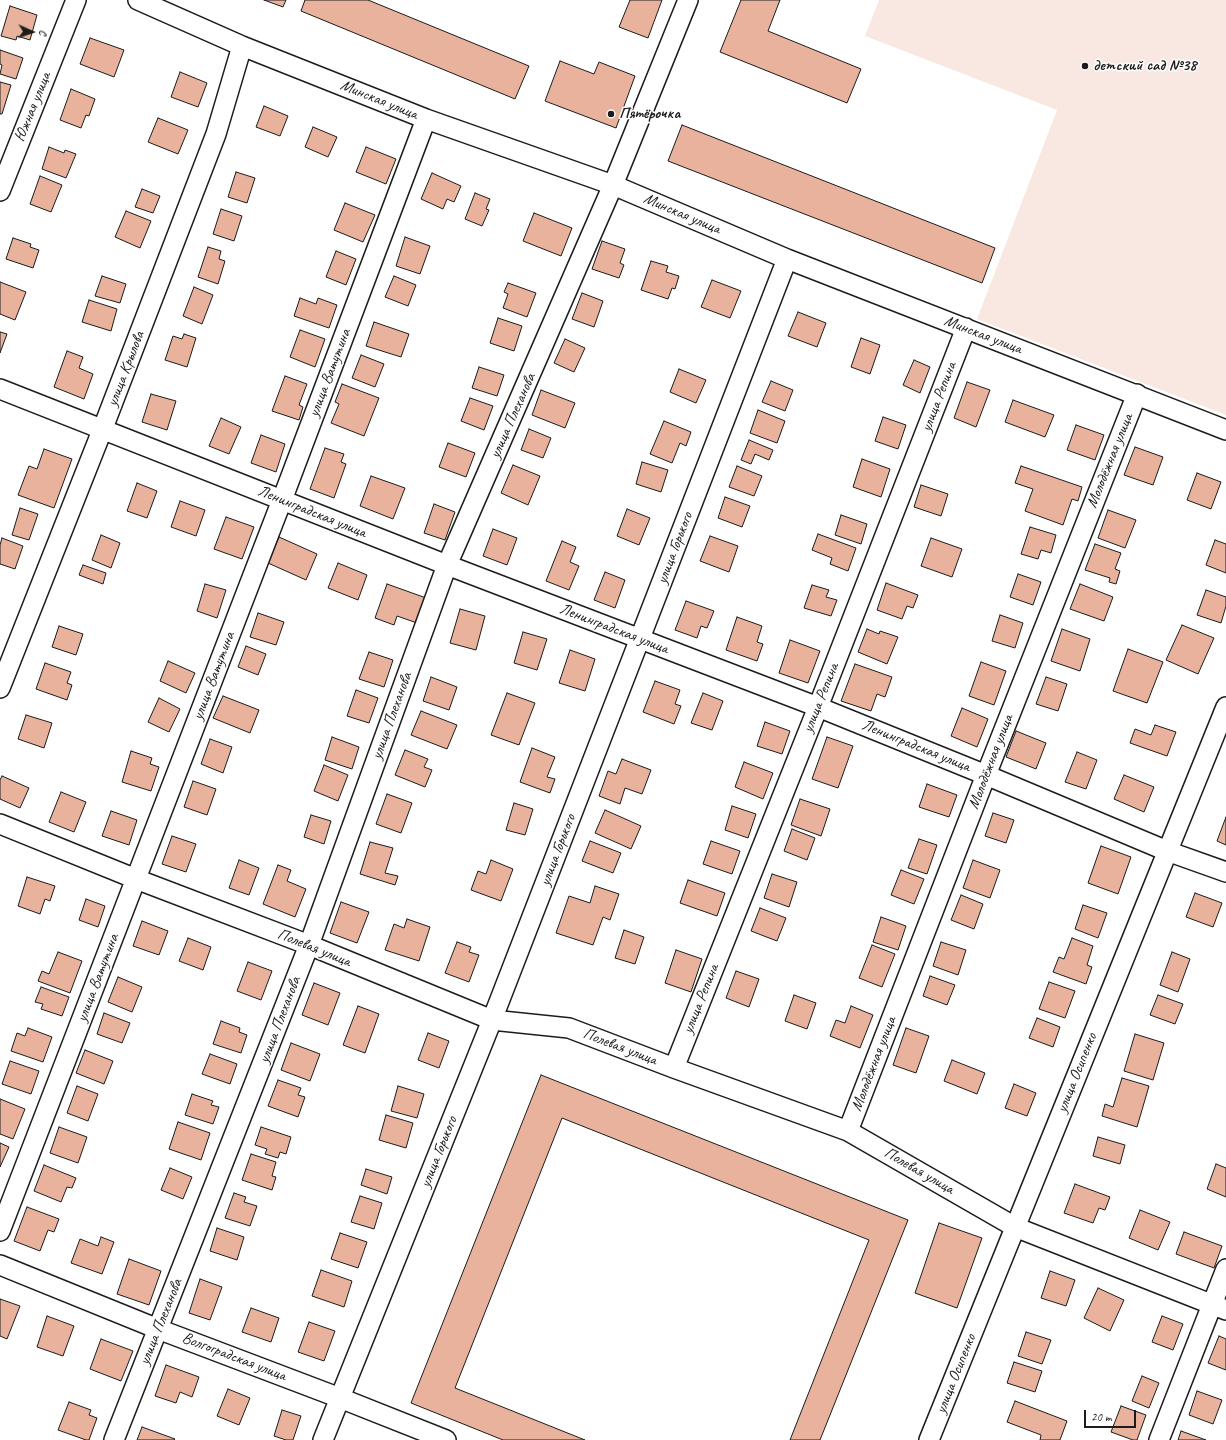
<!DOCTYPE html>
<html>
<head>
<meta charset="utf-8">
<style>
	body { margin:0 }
	#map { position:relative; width:1226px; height:1440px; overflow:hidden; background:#fff; font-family:Caveat,sans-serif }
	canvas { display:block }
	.north { position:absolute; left:12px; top:12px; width:40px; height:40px; -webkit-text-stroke:3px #fff; paint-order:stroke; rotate:93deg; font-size:11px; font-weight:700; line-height:16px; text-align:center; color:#1c1c1c }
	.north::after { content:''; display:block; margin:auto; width:14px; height:18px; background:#1c1c1c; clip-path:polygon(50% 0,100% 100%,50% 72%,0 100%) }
	.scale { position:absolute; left:1084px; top:1410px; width:52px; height:18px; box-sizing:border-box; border:2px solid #1c1c1c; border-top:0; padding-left:5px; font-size:12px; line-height:14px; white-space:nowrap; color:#1c1c1c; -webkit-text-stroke:3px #fff; paint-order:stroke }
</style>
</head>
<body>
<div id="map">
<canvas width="1226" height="1440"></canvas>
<div class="north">С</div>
<div class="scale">20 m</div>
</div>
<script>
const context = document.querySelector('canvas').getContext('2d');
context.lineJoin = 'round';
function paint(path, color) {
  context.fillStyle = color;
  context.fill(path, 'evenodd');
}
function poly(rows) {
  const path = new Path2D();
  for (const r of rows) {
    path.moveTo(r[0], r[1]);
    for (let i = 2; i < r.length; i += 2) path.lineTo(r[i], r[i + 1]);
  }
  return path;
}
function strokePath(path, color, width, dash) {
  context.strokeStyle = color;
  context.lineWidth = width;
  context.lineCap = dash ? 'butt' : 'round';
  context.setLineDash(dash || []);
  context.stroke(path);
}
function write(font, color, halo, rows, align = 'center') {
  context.font = font + ' Caveat,sans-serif';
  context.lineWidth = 3;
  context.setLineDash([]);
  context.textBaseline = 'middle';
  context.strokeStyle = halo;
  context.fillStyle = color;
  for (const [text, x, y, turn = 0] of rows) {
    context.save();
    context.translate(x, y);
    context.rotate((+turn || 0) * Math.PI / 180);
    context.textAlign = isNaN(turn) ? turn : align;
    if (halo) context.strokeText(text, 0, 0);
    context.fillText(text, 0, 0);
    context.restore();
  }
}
const built = poly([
	[879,0,1226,0,1226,415,977,319,1057,110,865,36]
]);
const building = poly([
	[264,0,286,0,283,7,264,0],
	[305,0,368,0,529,66,515,99,301,11,305,0],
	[630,0,662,0,648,38,619,27,630,0],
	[741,0,780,0,768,31,861,69,847,103,720,52,741,0],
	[10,6,37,15,30,40,17,36,16,40,1,36,10,6],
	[90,38,124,50,114,77,80,64,90,38],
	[0,50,23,58,16,79,0,74,2,65,0,64,0,50],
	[560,61,594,74,599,62,635,76,616,128,545,101,560,61],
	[180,72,207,83,198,107,171,97,180,72],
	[0,82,11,85,2,114,0,114,0,82],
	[71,89,95,99,89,116,86,115,81,128,60,120,71,89],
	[264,106,288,116,280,136,256,127,264,106],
	[158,118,188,130,178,154,148,142,158,118],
	[682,125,995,248,982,283,668,161,682,125],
	[313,127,337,137,328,157,305,147,313,127],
	[49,147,64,153,65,150,76,154,66,178,42,169,49,147],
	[366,147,396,159,386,184,356,172,366,147],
	[236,172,255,178,247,203,228,197,236,172],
	[432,173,461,186,454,202,447,199,443,209,421,199,432,173],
	[40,176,62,185,51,212,30,204,40,176],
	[142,189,160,196,153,213,135,207,142,189],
	[475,193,490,199,486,209,489,210,482,226,465,219,475,193],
	[345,203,375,215,363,242,334,230,345,203],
	[221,209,242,216,234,241,213,234,221,209],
	[126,211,151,221,140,248,115,237,126,211],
	[534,213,572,228,561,256,523,241,534,213],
	[405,237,430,246,420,274,396,266,405,237],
	[13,238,31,244,30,247,39,250,33,268,6,259,13,238],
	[602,241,625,249,620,263,624,265,619,278,592,269,602,241],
	[208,247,221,251,219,259,225,261,218,284,198,277,208,247],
	[336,251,356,259,346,285,326,277,336,251],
	[651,261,668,266,666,272,679,276,675,289,672,288,668,299,641,290,651,261],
	[102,276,126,284,120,303,95,296,102,276],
	[394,276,416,285,408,306,385,297,394,276],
	[712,280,741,291,730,318,701,307,712,280],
	[0,282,26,292,15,320,0,314,0,282],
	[508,283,536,293,527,317,503,308,508,294,504,292,508,283],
	[194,287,213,295,202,324,183,316,194,287],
	[582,293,603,301,594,327,572,319,582,293],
	[300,298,316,304,318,298,337,305,329,328,294,316,300,298],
	[89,300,117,309,111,331,82,322,89,300],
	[798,312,826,323,817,347,788,336,798,312],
	[498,318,522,326,514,351,490,343,498,318],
	[374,322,409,334,401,357,366,346,374,322],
	[300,330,325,339,315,367,290,357,300,330],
	[0,332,7,334,0,353,0,332],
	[184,334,196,338,187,367,165,360,173,336,182,339,184,334],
	[861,338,880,345,870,374,851,367,861,338],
	[565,339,585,348,574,372,554,363,565,339],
	[67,351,83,357,79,368,93,374,84,399,54,387,67,351],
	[361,355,384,364,375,387,352,378,361,355],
	[914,360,930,367,920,393,903,385,914,360],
	[479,367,504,375,497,396,472,388,479,367],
	[679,369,706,380,696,403,670,392,679,369],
	[285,376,307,384,299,405,303,407,299,420,272,411,285,376],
	[771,381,793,390,785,411,762,402,771,381],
	[967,382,990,390,976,427,954,418,967,382],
	[342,384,379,398,364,436,331,423,339,404,335,402,342,384],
	[541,390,575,403,565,428,532,415,541,390],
	[151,394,176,401,167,430,142,422,151,394],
	[470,398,493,406,484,430,461,421,470,398],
	[1013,400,1054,415,1045,437,1005,422,1013,400],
	[758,410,785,421,777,443,750,433,758,410],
	[883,417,906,425,898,449,875,441,883,417],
	[221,418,241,427,229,454,209,446,221,418],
	[664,421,691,432,686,446,680,443,672,463,650,454,664,421],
	[1076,425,1104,435,1095,460,1067,450,1076,425],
	[529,429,551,438,543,458,521,450,529,429],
	[261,435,285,444,276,472,251,463,261,435],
	[749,440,773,450,769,460,755,454,751,464,741,460,749,440],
	[448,443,475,453,466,477,439,467,448,443],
	[1135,447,1163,457,1153,485,1124,475,1135,447],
	[325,448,344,454,341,462,346,464,334,498,310,489,325,448],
	[44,449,72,459,54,508,18,495,29,466,37,469,44,449],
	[862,459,890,469,881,497,853,487,862,459],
	[642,462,668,470,661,492,636,484,642,462],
	[513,465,540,476,528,505,501,493,513,465],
	[737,466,762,476,754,496,729,487,737,466],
	[1021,466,1082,487,1078,501,1072,499,1063,525,1025,511,1033,489,1015,483,1021,466],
	[1197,473,1221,482,1211,509,1187,500,1197,473],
	[371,476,405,488,393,519,360,506,371,476],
	[137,483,157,491,147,518,127,511,137,483],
	[921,485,948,494,941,516,914,507,921,485],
	[725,497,750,506,742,527,718,518,725,497],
	[180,501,205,510,196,536,171,527,180,501],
	[434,504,455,512,445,540,424,533,434,504],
	[20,508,38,514,29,540,12,535,20,508],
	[627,509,650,518,639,545,617,536,627,509],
	[1108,510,1136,520,1125,548,1098,538,1108,510],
	[841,515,867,524,861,544,835,535,841,515],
	[226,517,254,527,242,559,214,549,226,517],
	[1030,527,1056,535,1051,553,1041,550,1038,559,1021,554,1030,527],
	[493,529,517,538,507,565,483,556,493,529],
	[818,534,856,548,848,571,830,564,832,558,812,550,818,534],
	[101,535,120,543,111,568,92,560,101,535],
	[710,536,738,546,729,572,700,561,710,536],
	[279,537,317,554,306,580,268,563,279,537],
	[2,538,23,546,15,569,0,564,0,545,2,538],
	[931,538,962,549,952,577,921,566,931,538],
	[1215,540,1226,544,1226,573,1206,565,1215,540],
	[562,541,576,547,570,562,579,566,569,590,546,581,562,541],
	[1095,544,1121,553,1115,569,1120,571,1116,584,1109,582,1110,578,1085,570,1095,544],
	[338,563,367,575,358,600,328,588,338,563],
	[83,565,106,573,103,584,79,575,83,565],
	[605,572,625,580,615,608,594,600,605,572],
	[1018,574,1041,582,1033,605,1010,597,1018,574],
	[886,583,918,595,913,608,907,606,902,619,877,610,886,583],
	[205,584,226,590,217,618,197,611,205,584],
	[387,584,429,599,420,624,397,616,394,625,375,618,387,584],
	[1080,584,1113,597,1104,621,1070,609,1080,584],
	[812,585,829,590,826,597,837,600,831,616,804,608,812,585],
	[1206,590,1226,597,1226,606,1221,623,1197,615,1206,590],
	[686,601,714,611,707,628,701,626,697,638,675,630,686,601],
	[460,609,485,616,476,650,450,643,460,609],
	[258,613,284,622,276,645,250,637,258,613],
	[1000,615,1023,623,1015,648,992,641,1000,615],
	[737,617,762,626,757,642,763,644,757,661,726,650,737,617],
	[1182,625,1214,638,1198,674,1166,660,1182,625],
	[59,626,83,634,76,655,52,647,59,626],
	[867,629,879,634,880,631,898,637,887,664,858,652,867,629],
	[1062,629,1090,639,1080,671,1051,661,1062,629],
	[523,632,547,639,537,670,514,663,523,632],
	[790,640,820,651,808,683,779,673,790,640],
	[246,646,266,654,258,675,238,667,246,646],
	[1128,649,1163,662,1147,703,1113,691,1128,649],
	[570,650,595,659,585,691,559,683,570,650],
	[369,652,393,660,384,687,359,679,369,652],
	[168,661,195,673,186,693,160,681,168,661],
	[981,662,1006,671,994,705,969,696,981,662],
	[45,663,71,672,67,683,72,685,67,700,36,689,45,663],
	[855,664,892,677,885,697,877,694,871,711,841,701,855,664],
	[431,677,457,687,449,710,423,701,431,677],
	[1046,677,1067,684,1058,711,1036,704,1046,677],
	[655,681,680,690,675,704,681,706,674,724,643,712,655,681],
	[356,690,378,698,369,723,347,716,356,690],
	[507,693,535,703,519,745,491,735,507,693],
	[703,693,723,701,712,730,691,723,703,693],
	[223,696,259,710,250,733,213,718,223,696],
	[159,698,180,709,169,732,148,722,159,698],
	[962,708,988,719,977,747,951,736,962,708],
	[421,711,457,725,447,749,411,735,421,711],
	[26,715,52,723,44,748,18,739,26,715],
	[765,722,790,731,782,754,757,746,765,722],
	[1155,725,1176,732,1167,756,1130,743,1135,729,1151,735,1155,725],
	[1016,731,1046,743,1036,769,1006,757,1016,731],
	[332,737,359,747,352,769,325,760,332,737],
	[827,737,853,746,838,788,812,779,827,737],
	[210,739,232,747,223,773,201,764,210,739],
	[532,748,555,757,547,777,555,779,550,793,520,782,532,748],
	[405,750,428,759,424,767,432,770,425,787,395,775,405,750],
	[131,751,152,758,150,764,159,767,151,791,122,782,131,751],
	[1077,752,1097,760,1086,789,1065,782,1077,752],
	[622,759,651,770,642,794,625,788,620,804,599,796,608,771,616,774,622,759],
	[744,762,773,773,763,799,735,787,744,762],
	[324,765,348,775,338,801,314,791,324,765],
	[1124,775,1154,787,1144,812,1114,799,1124,775],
	[2,776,29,788,20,808,0,799,0,780,2,776],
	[193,781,216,789,207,815,184,807,193,781],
	[927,784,957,795,949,817,919,807,927,784],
	[61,792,86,802,74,832,49,822,61,792],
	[387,794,412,803,401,833,376,824,387,794],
	[800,799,830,809,821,836,791,825,800,799],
	[514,803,533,809,525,835,506,830,514,803],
	[732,806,756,814,748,838,725,830,732,806],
	[605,810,641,826,631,849,595,833,605,810],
	[111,811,137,820,129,845,102,836,111,811],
	[993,813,1014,820,1006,843,985,836,993,813],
	[311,815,331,821,324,844,304,837,311,815],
	[1226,817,1226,845,1217,841,1226,817],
	[792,829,815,838,807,860,784,851,792,829],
	[172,836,196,844,186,872,162,864,172,836],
	[919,839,937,845,927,874,908,868,919,839],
	[590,841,621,853,613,873,582,861,590,841],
	[711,841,740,851,732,874,703,864,711,841],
	[370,842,393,848,385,873,398,876,395,885,360,874,370,842],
	[1101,846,1131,857,1118,894,1088,883,1101,846],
	[239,860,259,868,249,895,229,888,239,860],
	[491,860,513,869,501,901,471,890,478,871,486,874,491,860],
	[973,860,1000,870,990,898,963,888,973,860],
	[278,865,291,870,287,881,306,889,295,917,263,904,278,865],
	[901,870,924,879,914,904,891,895,901,870],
	[772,874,797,882,789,907,764,898,772,874],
	[27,877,55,886,50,901,45,899,40,914,18,906,27,877],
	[688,880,725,893,717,916,680,903,688,880],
	[595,886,619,894,610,920,603,917,593,945,556,933,569,896,590,903,595,886],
	[1195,893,1222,903,1213,927,1186,917,1195,893],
	[961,895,983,904,974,929,951,920,961,895],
	[86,899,105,906,98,927,79,920,86,899],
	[341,902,369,912,357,943,330,933,341,902],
	[1083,905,1107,913,1098,938,1075,929,1083,905],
	[760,908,786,918,777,941,751,931,760,908],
	[881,917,906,926,898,950,873,942,881,917],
	[407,919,430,927,419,961,385,950,394,924,404,928,407,919],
	[142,921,168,931,159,955,133,946,142,921],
	[624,930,644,937,635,964,615,958,624,930],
	[188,938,211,947,203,970,179,961,188,938],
	[1072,938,1093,946,1087,965,1092,967,1086,984,1053,972,1059,957,1064,959,1072,938],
	[457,942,471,947,469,952,479,955,469,982,445,973,457,942],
	[941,942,966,950,958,975,933,966,941,942],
	[872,945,895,954,882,987,859,978,872,945],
	[676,950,702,959,691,992,665,983,676,950],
	[58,952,82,961,70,993,38,981,42,971,49,974,58,952],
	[1172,952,1190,959,1178,992,1160,985,1172,952],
	[248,962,272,971,261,1000,237,991,248,962],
	[736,971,759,979,749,1007,726,998,736,971],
	[930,976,955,985,947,1005,923,996,930,976],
	[118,977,142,987,132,1012,108,1002,118,977],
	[1049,982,1075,991,1065,1018,1039,1009,1049,982],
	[314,983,340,993,328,1025,302,1015,314,983],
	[41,987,69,997,62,1016,41,1009,43,1004,35,1002,41,987],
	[794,995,816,1003,807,1029,785,1021,794,995],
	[1158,995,1183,1004,1175,1024,1150,1015,1158,995],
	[358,1006,379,1014,365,1053,343,1045,358,1006],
	[851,1006,873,1015,860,1048,830,1036,836,1020,845,1023,851,1006],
	[104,1013,130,1023,122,1043,97,1034,104,1013],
	[1037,1018,1060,1027,1053,1047,1029,1038,1037,1018],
	[221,1021,240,1028,239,1032,247,1035,241,1053,213,1044,221,1021],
	[28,1028,52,1037,43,1062,11,1051,17,1033,25,1036,28,1028],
	[906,1028,929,1036,916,1073,893,1065,906,1028],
	[428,1033,449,1041,439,1068,418,1060,428,1033],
	[1135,1034,1164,1043,1153,1080,1124,1071,1135,1034],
	[291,1043,320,1054,310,1081,281,1070,291,1043],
	[85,1050,113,1061,104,1084,76,1073,85,1050],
	[210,1054,237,1064,230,1084,202,1074,210,1054],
	[952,1060,985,1073,977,1094,944,1081,952,1060],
	[10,1061,39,1071,31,1094,2,1084,10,1061],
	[541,1075,908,1220,820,1440,790,1440,869,1240,562,1118,455,1388,585,1440,503,1440,411,1403,541,1075],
	[1122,1078,1149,1086,1137,1127,1102,1116,1105,1104,1113,1107,1122,1078],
	[278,1080,301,1088,298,1095,305,1097,298,1117,268,1106,278,1080],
	[1014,1084,1036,1093,1027,1116,1005,1108,1014,1084],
	[77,1086,98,1094,88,1121,67,1113,77,1086],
	[398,1086,424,1094,417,1118,391,1111,398,1086],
	[192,1094,213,1101,211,1105,219,1107,213,1124,185,1115,192,1094],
	[0,1099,25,1109,13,1139,0,1134,0,1099],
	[386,1115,413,1123,406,1148,379,1140,386,1115],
	[178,1122,210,1133,201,1160,169,1149,178,1122],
	[59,1127,87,1137,78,1163,50,1153,59,1127],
	[261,1127,291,1137,286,1154,280,1152,278,1158,265,1154,267,1149,255,1145,261,1127],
	[1098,1137,1125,1145,1120,1164,1093,1156,1098,1137],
	[0,1143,9,1147,0,1167,0,1143],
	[251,1154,276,1162,272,1176,276,1177,272,1190,242,1180,251,1154],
	[1216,1164,1226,1168,1226,1197,1207,1189,1216,1164],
	[44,1165,76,1178,72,1188,67,1187,61,1202,34,1191,44,1165],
	[170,1168,192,1177,183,1199,161,1190,170,1168],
	[366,1169,392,1177,387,1194,361,1185,366,1169],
	[1075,1184,1110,1197,1105,1210,1099,1208,1093,1223,1064,1213,1075,1184],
	[234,1193,246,1197,244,1202,257,1206,250,1226,225,1218,234,1193],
	[360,1196,382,1203,374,1229,351,1222,360,1196],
	[27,1207,59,1219,54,1232,48,1230,40,1251,14,1241,27,1207],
	[1140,1210,1170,1222,1158,1250,1129,1238,1140,1210],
	[939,1223,982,1238,957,1308,915,1293,939,1223],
	[217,1228,244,1237,237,1260,210,1251,217,1228],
	[1184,1232,1222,1246,1214,1268,1176,1254,1184,1232],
	[340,1233,367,1242,358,1268,331,1259,340,1233],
	[101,1237,114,1242,102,1274,71,1263,80,1239,98,1246,101,1237],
	[129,1259,161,1271,149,1305,117,1294,129,1259],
	[321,1270,352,1281,344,1307,312,1296,321,1270],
	[1050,1271,1075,1280,1066,1306,1041,1298,1050,1271],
	[200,1279,222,1287,210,1320,189,1313,200,1279],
	[1098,1288,1124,1300,1110,1331,1084,1318,1098,1288],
	[0,1299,20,1306,7,1339,0,1336,0,1299],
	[251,1308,279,1318,271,1342,242,1332,251,1308],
	[47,1316,74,1326,63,1356,37,1347,47,1316],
	[1162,1316,1183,1324,1173,1350,1152,1342,1162,1316],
	[309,1322,335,1331,324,1361,298,1352,309,1322],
	[1026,1332,1051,1340,1042,1364,1018,1356,1026,1332],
	[1219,1336,1226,1339,1226,1370,1208,1363,1219,1336],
	[101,1339,133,1351,121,1381,90,1369,101,1339],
	[1014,1362,1042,1371,1035,1392,1007,1383,1014,1362],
	[166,1365,199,1377,192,1397,180,1392,176,1403,155,1396,166,1365],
	[1142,1376,1159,1383,1149,1408,1132,1401,1142,1376],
	[228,1389,250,1398,239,1425,217,1416,228,1389],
	[1197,1391,1222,1400,1213,1424,1189,1415,1197,1391],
	[1015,1401,1067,1421,1060,1440,1040,1440,1041,1435,1007,1422,1015,1401],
	[69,1402,91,1410,89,1415,97,1418,89,1440,86,1440,58,1430,69,1402],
	[1121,1406,1146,1415,1137,1440,1133,1440,1111,1432,1121,1406],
	[282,1410,301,1416,293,1440,286,1440,274,1436,282,1410],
	[142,1427,175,1439,174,1440,137,1440,142,1427],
	[1181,1431,1206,1440,1178,1440,1181,1431]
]);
const street = poly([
	[138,0,242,46,426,119,613,185,787,259,1226,430],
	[0,191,76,0],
	[0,389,447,565,818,707,986,775,1167,851,1226,872],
	[0,688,103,428,216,134,242,46],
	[0,824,136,879,309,945,492,1020,569,1028,674,1068,848,1131,1015,1227,1226,1310],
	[674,1068,818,707,966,328],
	[848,1131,986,775,1137,394],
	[0,1231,282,500,426,119],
	[0,1265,158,1329,340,1398,446,1440],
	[114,1440,309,945,447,565,613,185,688,0],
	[323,1440,492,1020,787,259],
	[929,1440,1226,707],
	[1159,1440,1226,1269]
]);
const markers = [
	[1085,66,4,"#1c1c1c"],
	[611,114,4,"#1c1c1c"]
];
const poiNames = [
	["детский сад №38",1093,66],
	["Пятёрочка",619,114]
];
const streetNames = [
	["Минская улица",379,100,22],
	["Южная улица",33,107,-68],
	["Минская улица",682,214,23],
	["Минская улица",983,335,21],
	["улица Крылова",126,369,-69],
	["улица Ватутина",330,373,-69],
	["улица Репина",939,397,-69],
	["улица Плеханова",513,416,-66],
	["Молодёжная улица",1110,461,-68],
	["Ленинградская улица",312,512,22],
	["улица Горького",675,548,-69],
	["Ленинградская улица",614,629,21],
	["улица Ватутина",214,676,-69],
	["улица Репина",821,698,-68],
	["улица Плеханова",392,716,-70],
	["Ленинградская улица",916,746,22],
	["Молодёжная улица",991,762,-69],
	["улица Горького",558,850,-69],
	["Полевая улица",314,948,22],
	["улица Ватутина",98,978,-69],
	["улица Репина",701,999,-68],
	["улица Плеханова",280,1020,-69],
	["Полевая улица",620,1047,21],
	["Молодёжная улица",874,1064,-69],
	["улица Осипенко",1077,1073,-68],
	["улица Горького",439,1152,-68],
	["Полевая улица",919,1171,30],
	["улица Плеханова",161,1322,-68],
	["Волгоградская улица",234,1357,21],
	["улица Осипенко",956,1374,-68]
];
paint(built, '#f8e8e1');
paint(building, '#e8b29c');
strokePath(building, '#1c1c1c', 1);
strokePath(street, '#1c1c1c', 22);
strokePath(street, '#fff', 19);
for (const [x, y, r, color] of markers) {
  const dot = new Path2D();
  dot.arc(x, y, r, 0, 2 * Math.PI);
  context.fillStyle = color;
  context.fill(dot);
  strokePath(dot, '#fff', 1.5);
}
write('bold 16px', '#1c1c1c', '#fff', poiNames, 'left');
write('16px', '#1c1c1c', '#fff', streetNames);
</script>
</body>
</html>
